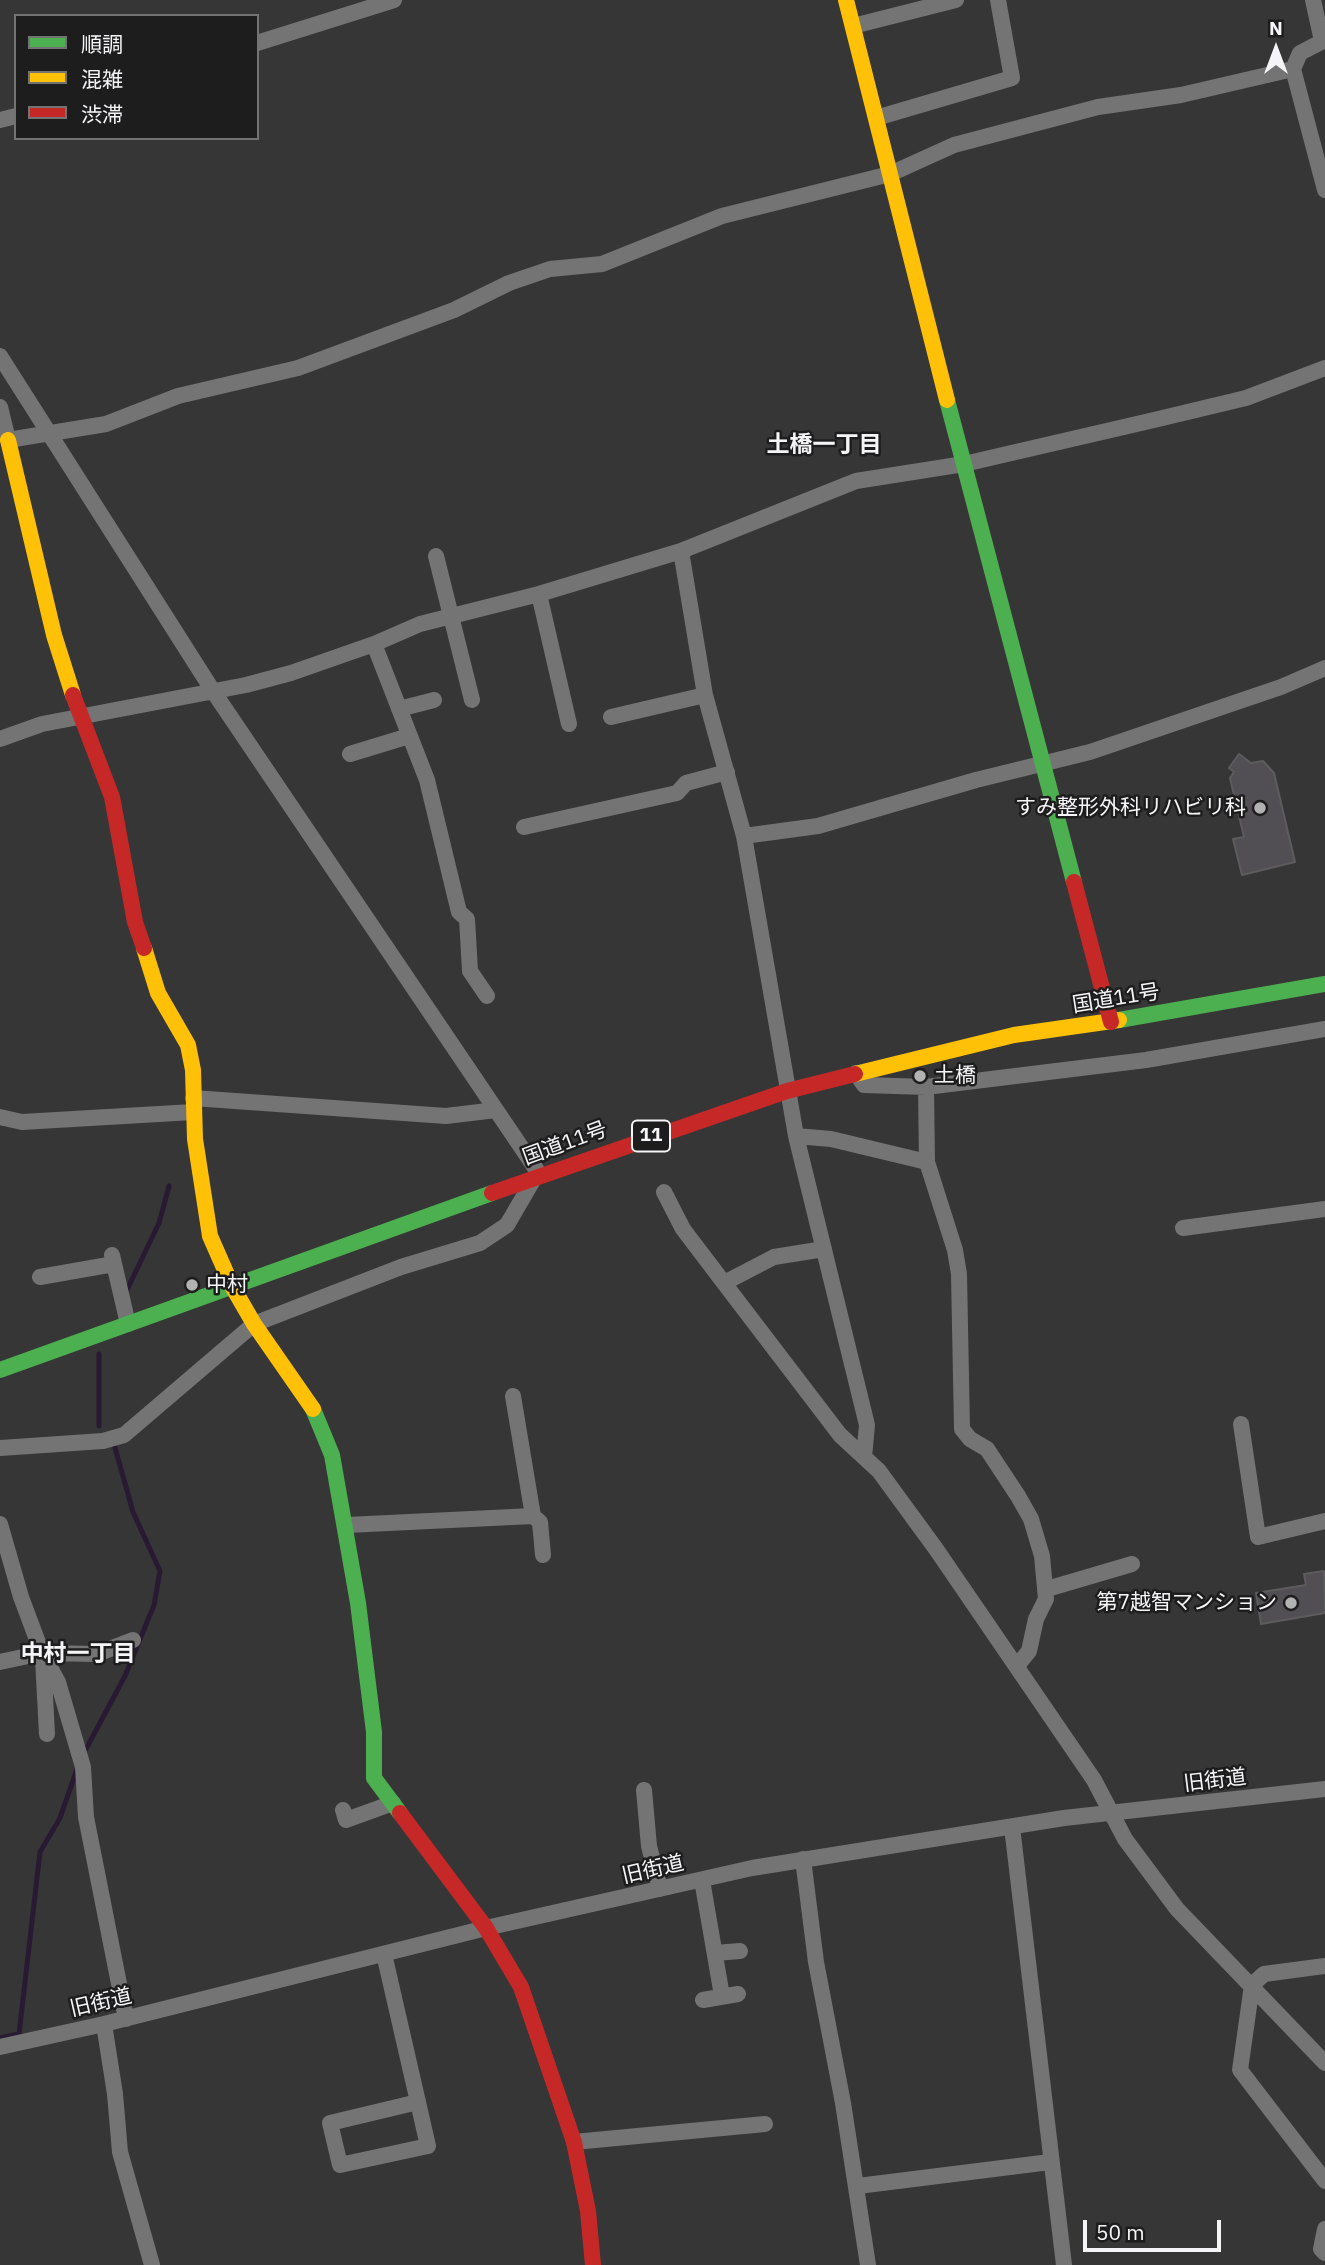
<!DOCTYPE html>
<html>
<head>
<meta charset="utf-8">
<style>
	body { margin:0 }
	#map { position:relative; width:1325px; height:2265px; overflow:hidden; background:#373637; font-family:"IBM Plex Sans","Noto Sans JP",sans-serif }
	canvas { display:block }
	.legend { position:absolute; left:14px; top:14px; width:245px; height:126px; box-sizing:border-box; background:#1e1d1e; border:2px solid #747374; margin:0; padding:9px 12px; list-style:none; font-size:21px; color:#f5f4f6 }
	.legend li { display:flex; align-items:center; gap:14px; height:35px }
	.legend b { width:35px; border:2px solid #747374 }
	.north { position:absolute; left:1241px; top:14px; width:70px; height:70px; -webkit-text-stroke:5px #1e1d1e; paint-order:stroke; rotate:0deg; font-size:19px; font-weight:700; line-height:28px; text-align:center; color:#f5f4f6 }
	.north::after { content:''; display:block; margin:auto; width:24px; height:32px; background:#f5f4f6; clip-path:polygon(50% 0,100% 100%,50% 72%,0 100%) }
	.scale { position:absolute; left:1083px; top:2220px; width:138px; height:32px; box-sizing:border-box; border:4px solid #f5f4f6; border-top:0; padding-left:9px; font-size:21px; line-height:24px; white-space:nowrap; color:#f5f4f6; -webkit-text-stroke:5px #1e1d1e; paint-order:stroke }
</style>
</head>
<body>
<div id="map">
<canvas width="1325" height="2265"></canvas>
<ul class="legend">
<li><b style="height:9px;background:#4caf50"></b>順調</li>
<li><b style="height:9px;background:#ffc107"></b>混雑</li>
<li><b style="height:9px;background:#c62828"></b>渋滞</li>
</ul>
<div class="north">N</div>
<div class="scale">50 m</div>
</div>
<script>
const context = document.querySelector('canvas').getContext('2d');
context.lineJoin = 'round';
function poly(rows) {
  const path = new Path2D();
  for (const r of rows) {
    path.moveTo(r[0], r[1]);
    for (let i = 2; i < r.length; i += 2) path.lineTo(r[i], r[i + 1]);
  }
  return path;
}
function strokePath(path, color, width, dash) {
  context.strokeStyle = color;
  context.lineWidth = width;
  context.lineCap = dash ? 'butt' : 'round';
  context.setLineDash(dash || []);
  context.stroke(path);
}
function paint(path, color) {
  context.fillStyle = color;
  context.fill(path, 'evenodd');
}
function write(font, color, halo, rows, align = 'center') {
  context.font = font + ' "IBM Plex Sans","Noto Sans JP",sans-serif';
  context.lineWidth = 5;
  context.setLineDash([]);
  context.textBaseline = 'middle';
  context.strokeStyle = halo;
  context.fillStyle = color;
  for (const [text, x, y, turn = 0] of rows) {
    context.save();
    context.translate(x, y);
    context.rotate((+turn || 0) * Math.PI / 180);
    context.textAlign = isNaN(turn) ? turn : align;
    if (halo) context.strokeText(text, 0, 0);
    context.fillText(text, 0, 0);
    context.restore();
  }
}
const stream = poly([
	[126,1292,159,1223,169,1186],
	[99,1354,99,1426],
	[86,1749,125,1676,154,1605,160,1571,133,1512,114,1444],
	[0,2038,19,2034,40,1852,60,1818,77,1769]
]);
const building = poly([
	[1239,754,1251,763,1263,761,1274,773,1295,862,1242,875,1233,839,1244,837,1230,778,1234,772,1229,768,1239,754],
	[1324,1571,1325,1613,1261,1624,1256,1593,1306,1585,1304,1574,1324,1571]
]);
const street = poly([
	[1313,0,1322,41],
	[853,26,956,0],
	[257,43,394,0],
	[1293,69,1325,190],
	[876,118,1012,78,998,0],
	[0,120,16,116],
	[0,356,213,691,540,1175],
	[0,407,8,440,106,424,178,396,298,368,454,310,509,283,550,269,602,264,722,216,890,174,954,145,1098,107,1181,95,1293,69,1300,53,1325,40],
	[681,551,705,695,744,836,796,1136,867,1425,864,1457],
	[436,556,472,700],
	[539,594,569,724],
	[374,644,427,780,459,912,467,919,470,971,487,996],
	[399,709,434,700],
	[611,717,705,695],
	[0,739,42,724,246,685,291,673,374,644,420,624,539,594,681,551,856,481,964,464,1154,420,1246,398,1325,368],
	[350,754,409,736],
	[524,827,677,793,686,783,727,772],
	[744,836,818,826,976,780,1090,752,1281,687,1325,668],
	[856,1073,864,1085,926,1087],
	[193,1098,446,1116,496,1110],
	[0,1117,22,1122,193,1112],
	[796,1136,831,1139,927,1162,926,1087,1146,1060,1325,1029],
	[927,1162,955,1250,959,1274,962,1429,970,1439,987,1449,1018,1496,1031,1519,1042,1556,1046,1599,1036,1619,1029,1651,1017,1666],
	[664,1192,683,1229,724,1283,774,1257,824,1249],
	[1183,1228,1325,1209],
	[112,1255,128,1324],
	[40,1277,114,1264],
	[724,1283,840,1435,879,1471,936,1549,1094,1780,1125,1839,1177,1909,1325,2063],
	[513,1396,533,1516],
	[1241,1424,1258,1537,1325,1521],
	[0,1448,103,1441,124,1435,254,1324,401,1267,480,1243,507,1225,535,1177],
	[0,1524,21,1597,42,1653,97,1654,133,1640],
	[347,1525,533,1516,540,1522,543,1555],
	[1047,1589,1132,1564],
	[43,1659,47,1734],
	[0,1662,42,1653,58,1682,83,1767,86,1817,126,2019],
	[644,1790,649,1846,660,1889],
	[343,1810,346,1820,393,1803],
	[1012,1827,1064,2265],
	[803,1859,816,1962,843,2103,868,2265],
	[702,1880,722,1996],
	[715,1953,740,1951],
	[384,1954,418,2102,428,2146,340,2165,330,2123,418,2102],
	[1325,1966,1264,1974,1252,1985,1240,2070,1325,2181],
	[703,2000,738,1994],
	[104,2024,115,2094,120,2152,152,2265],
	[0,2047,104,2024,486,1928,752,1868,1064,1818,1325,1789],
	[574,2142,765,2124],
	[858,2186,1050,2162],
	[1325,2229,1321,2249,1325,2253]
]);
const fast = poly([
	[947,400,1074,882],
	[1119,1020,1325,984],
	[0,1370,492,1193],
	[313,1409,332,1455,358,1603,374,1732,374,1778,400,1813]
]);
const slow = poly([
	[846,0,947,400],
	[8,440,54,635,73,695],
	[144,948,158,993,188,1045,193,1070,195,1139,210,1236,232,1286,254,1324,313,1409],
	[855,1074,1014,1035,1119,1020]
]);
const jam = poly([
	[73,695,112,797,135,922,144,948],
	[1074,882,1111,1022],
	[492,1193,787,1091,855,1074],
	[400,1813,486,1928,521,1987,574,2142,588,2211,593,2265]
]);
const markers = [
	[1260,808,7,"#b2b2b3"],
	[920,1076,7,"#b2b2b3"],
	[192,1285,7,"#b2b2b3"],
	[1291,1603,7,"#b2b2b3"]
];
const shields = [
	[651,1136,38]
];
const shieldNames = [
	["11",651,1136]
];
const poiNames = [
	["すみ整形外科リハビリ科",1246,808],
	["土橋",934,1076,"left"],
	["中村",206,1285,"left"],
	["第7越智マンション",1277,1603]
];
const streetNames = [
	["国道11号",1116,999,-9],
	["国道11号",565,1144,-20],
	["旧街道",1215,1781,-7],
	["旧街道",653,1870,-13],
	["旧街道",101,2003,-13]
];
const neighbourhoodNames = [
	["土橋一丁目",824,445],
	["中村一丁目",78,1654]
];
strokePath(stream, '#291a33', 5);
paint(building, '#514e54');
strokePath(building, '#5d5c5d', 2);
strokePath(street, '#747474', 16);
strokePath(fast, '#4caf50', 16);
strokePath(slow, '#ffc107', 16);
strokePath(jam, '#c62828', 16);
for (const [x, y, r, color] of markers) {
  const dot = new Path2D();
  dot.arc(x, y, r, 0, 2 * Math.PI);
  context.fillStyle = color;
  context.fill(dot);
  strokePath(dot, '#1e1d1e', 2.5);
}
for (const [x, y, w] of shields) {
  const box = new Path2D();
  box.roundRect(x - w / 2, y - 15.5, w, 31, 5);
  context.fillStyle = '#1e1d1e';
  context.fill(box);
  strokePath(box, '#f5f4f6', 2);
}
write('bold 19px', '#f5f4f6', null, shieldNames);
write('21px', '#f5f4f6', '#1e1d1e', poiNames, 'right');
write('21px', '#f5f4f6', '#1e1d1e', streetNames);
write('bold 23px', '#f5f4f6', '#1e1d1e', neighbourhoodNames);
</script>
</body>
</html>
